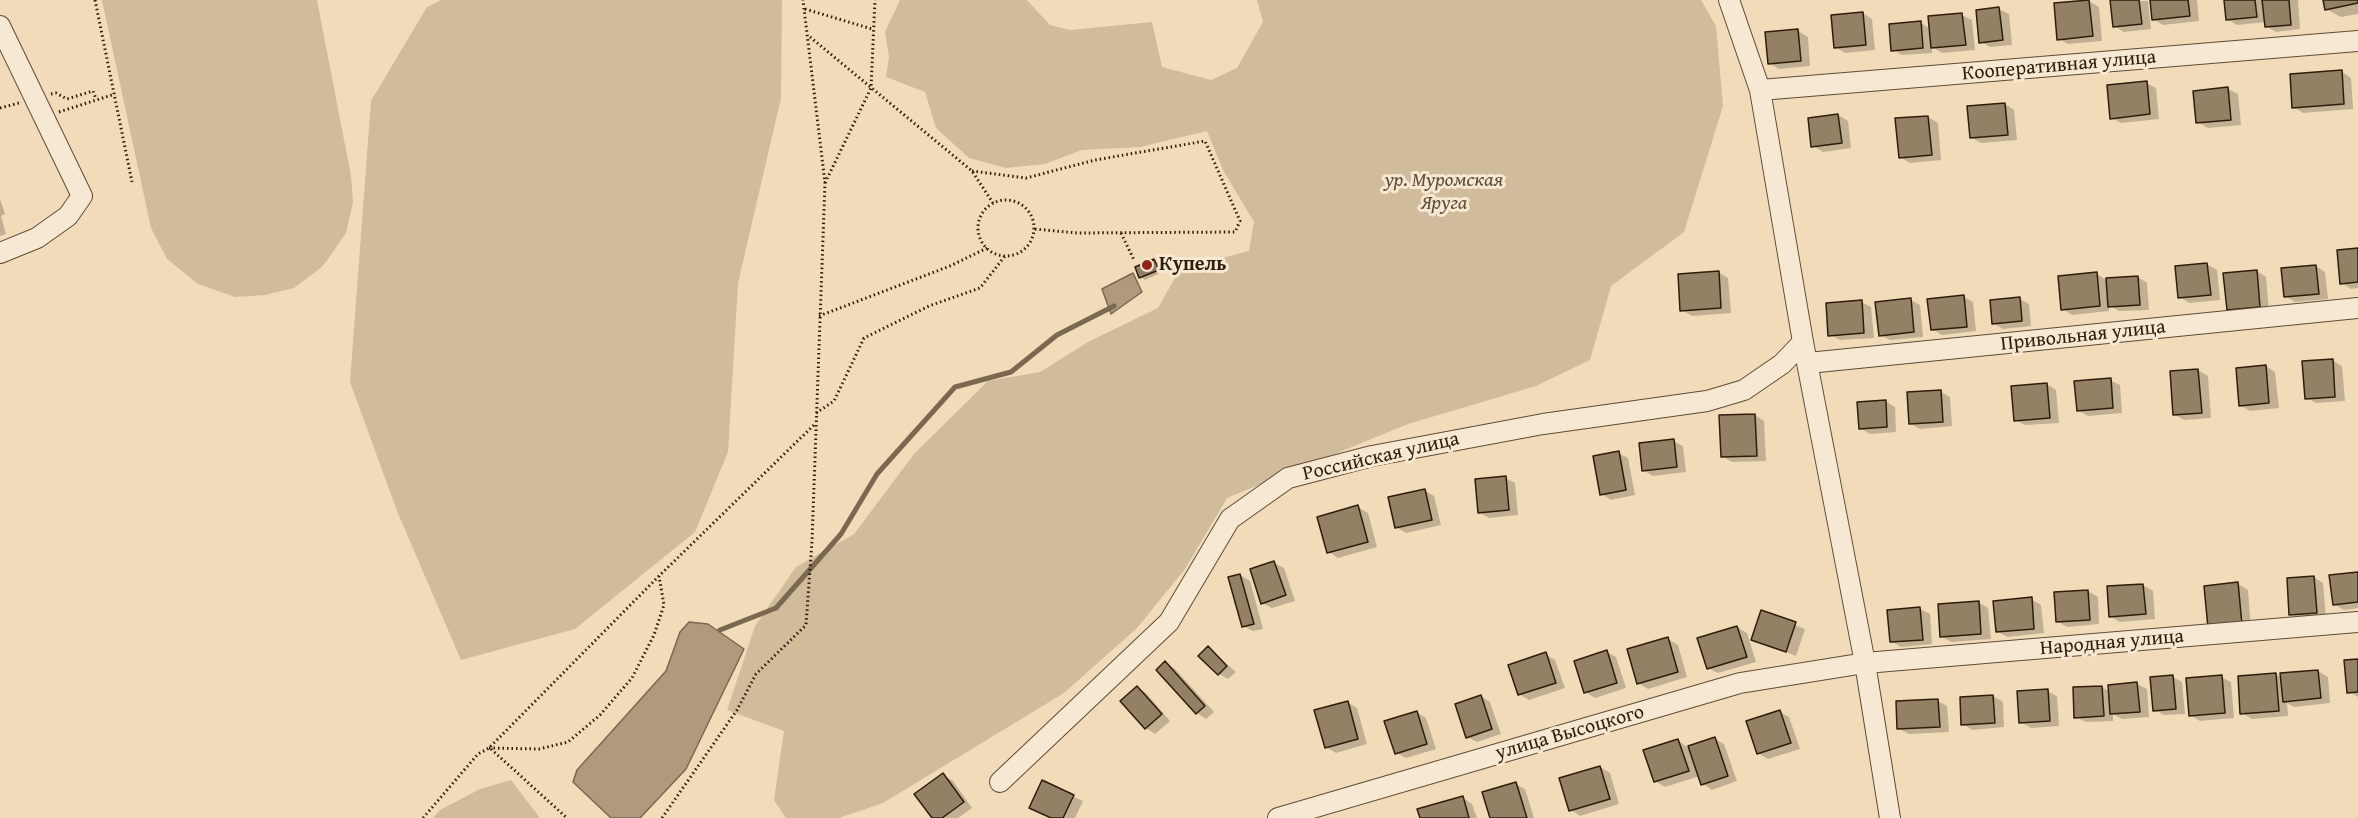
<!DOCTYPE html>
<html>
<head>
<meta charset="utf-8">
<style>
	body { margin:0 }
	canvas { display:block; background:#f1dbb9 }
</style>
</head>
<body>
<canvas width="2358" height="818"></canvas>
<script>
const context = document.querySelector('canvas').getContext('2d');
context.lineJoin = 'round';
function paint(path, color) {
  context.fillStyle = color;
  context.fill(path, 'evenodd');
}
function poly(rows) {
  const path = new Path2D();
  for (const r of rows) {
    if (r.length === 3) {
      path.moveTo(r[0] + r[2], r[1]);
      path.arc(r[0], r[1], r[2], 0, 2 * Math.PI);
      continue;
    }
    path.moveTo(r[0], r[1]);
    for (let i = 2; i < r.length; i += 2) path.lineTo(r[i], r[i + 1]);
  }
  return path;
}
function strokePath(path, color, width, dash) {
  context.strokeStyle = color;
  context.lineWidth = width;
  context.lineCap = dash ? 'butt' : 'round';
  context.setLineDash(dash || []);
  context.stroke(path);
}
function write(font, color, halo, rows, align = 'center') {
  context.font = font + ' "Gentium Book Plus",serif';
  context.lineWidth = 6;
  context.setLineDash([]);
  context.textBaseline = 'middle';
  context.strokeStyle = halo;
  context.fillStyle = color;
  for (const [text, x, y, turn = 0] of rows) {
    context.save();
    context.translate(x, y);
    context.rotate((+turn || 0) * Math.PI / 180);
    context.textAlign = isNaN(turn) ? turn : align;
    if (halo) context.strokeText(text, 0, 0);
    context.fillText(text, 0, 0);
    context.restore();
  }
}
const green = poly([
	[102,0,317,0,351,176,353,203,346,233,323,266,294,288,265,295,235,297,198,284,167,259,151,228],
	[441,0,782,0,781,98,738,283,728,452,695,532,575,629,461,660,397,511,350,382,371,101,427,7],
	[900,0,1027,0,1050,25,1070,30,1152,22,1162,67,1211,80,1237,68,1263,22,1257,0,1701,0,1716,26,1723,106,1684,232,1611,286,1590,360,1536,386,1408,424,1227,498,1185,569,1137,628,1064,693,883,803,839,818,786,818,774,800,784,731,727,710,755,626,796,567,854,534,914,454,988,381,1040,372,1088,342,1158,308,1180,269,1249,251,1254,222,1223,170,1207,131,1140,147,1082,150,1045,164,1006,168,969,158,936,128,925,92,886,77,889,57,885,32],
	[511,780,540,818,433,818,440,810,480,789]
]);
const water = poly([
	[1133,273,1142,292,1111,314,1102,289,1133,273],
	[689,622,708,624,744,649,686,769,640,818,611,818,573,782,577,770,666,671,680,632,689,622]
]);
const shadow = poly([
	[2111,0,2148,1,2151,29,2124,32,2114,26],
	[2151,0,2197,0,2199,21,2163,25,2153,19],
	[2225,0,2298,0,2300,29,2276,32,2266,26,2266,22,2237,25,2227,19],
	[2325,0,2358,0,2358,14,2341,17,2326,9],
	[2089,1,2099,7,2102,41,2068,44,2059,39],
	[1999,9,2009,14,2012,45,1990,47,1981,42],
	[1863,13,1872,19,1875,50,1845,53,1835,47],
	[1962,15,1972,20,1975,50,1942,53,1932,47,1932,53,1902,55,1893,50,1921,23,1931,29],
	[1798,31,1808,37,1810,66,1779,69,1769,63],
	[2342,72,2351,78,2353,109,2303,113,2294,107],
	[2146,83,2156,88,2159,119,2121,123,2112,118],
	[2228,89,2238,94,2241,125,2208,128,2198,122],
	[2005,104,2014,110,2017,140,1981,143,1972,138],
	[1838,115,1848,121,1851,148,1823,152,1813,146],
	[1928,117,1938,123,1941,160,1910,163,1900,157,1897,120],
	[0,199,5,214,1,216,6,234,0,236],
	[2358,249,2358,288,2351,289,2342,283],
	[1154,260,1158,263,1162,272,1145,280,1141,277,1137,268],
	[2207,264,2217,270,2220,300,2189,303,2180,297],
	[2316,266,2325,272,2328,299,2295,302,2285,296],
	[2257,271,2266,277,2269,312,2238,315,2228,309],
	[1718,272,1728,278,1731,313,1692,316,1682,310],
	[2097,274,2108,281,2138,277,2147,283,2149,310,2119,311,2109,305,2109,311,2072,315,2063,309],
	[1964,297,1973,302,1976,331,1942,335,1932,329],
	[2020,299,2029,304,2031,326,2003,329,1993,323],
	[1911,300,1920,305,1923,337,1890,340,1880,335],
	[1861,302,1871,307,1874,338,1840,340,1830,335],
	[2332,360,2342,366,2345,401,2316,403,2307,398],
	[2266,366,2275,372,2279,408,2250,411,2240,405],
	[2198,370,2208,376,2211,418,2184,420,2174,414],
	[2110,380,2120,385,2122,413,2088,416,2078,410],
	[2047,384,2056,390,2059,423,2025,425,2015,420],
	[1940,391,1950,397,1952,426,1920,429,1910,423],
	[1885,401,1895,407,1896,432,1870,434,1860,428],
	[1755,415,1764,421,1766,461,1732,462,1722,456],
	[1673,441,1683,446,1686,472,1653,476,1643,470],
	[1618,453,1628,458,1635,495,1611,500,1602,494],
	[1505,478,1515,483,1518,515,1489,518,1479,512],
	[1425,491,1434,496,1441,525,1406,533,1396,527],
	[1358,507,1368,513,1377,547,1338,558,1329,552],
	[1274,563,1284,568,1295,601,1272,608,1262,603],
	[2358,573,2358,608,2344,610,2334,604],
	[1240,575,1250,581,1263,629,1253,631,1243,626],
	[2314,577,2323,583,2326,618,2301,619,2291,614],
	[2238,584,2248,590,2251,629,2219,632],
	[2143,585,2153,591,2155,619,2120,622,2110,616],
	[2088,591,2098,597,2099,624,2067,627,2057,621],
	[2031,599,2041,605,2044,633,2007,637,1997,631],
	[1978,602,1988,608,1991,639,1951,642,1941,636],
	[1920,609,1930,614,1932,644,1901,647,1891,641],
	[1762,612,1805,629,1796,656,1753,639],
	[1737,627,1747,633,1756,662,1718,673,1708,668],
	[1668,639,1678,645,1687,677,1648,689,1638,683],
	[1208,648,1236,672,1228,679,1219,674],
	[1607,652,1616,657,1626,688,1595,698,1585,692],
	[1545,654,1555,660,1565,688,1529,700,1519,694],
	[2358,660,2358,697,2349,692],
	[1165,663,1175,669,1214,712,1206,719,1197,713],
	[2318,671,2328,677,2330,703,2294,707,2287,703,2288,716,2252,719,2242,713,2276,674,2282,678],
	[2173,677,2182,682,2185,714,2164,715,2155,710],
	[2221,677,2231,682,2234,718,2200,721,2190,715],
	[2137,684,2147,689,2149,717,2122,719,2113,714,2113,721,2086,722,2076,717,2102,687,2110,692],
	[1137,688,1146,693,1170,721,1155,734,1146,728],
	[2047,691,2057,696,2059,726,2031,728,2021,722],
	[1481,696,1490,702,1501,734,1477,742,1467,737],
	[1993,696,2003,702,2004,727,1972,730,1963,724],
	[1938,701,1947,706,1949,732,1909,734,1899,729],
	[1347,702,1357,708,1367,744,1336,753,1326,747],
	[1416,712,1426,718,1436,749,1406,758,1396,753],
	[1780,712,1789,717,1800,749,1768,759,1758,753],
	[1715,739,1724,744,1737,781,1712,790,1703,784,1700,776,1665,787,1655,781,1678,740,1688,748],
	[1600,767,1610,773,1619,804,1580,816,1571,810],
	[943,775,953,781,972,808,958,818,934,818],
	[1515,784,1525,789,1534,818,1492,818],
	[1073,796,1083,801,1075,818,1052,818],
	[1463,798,1472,804,1477,818,1422,818]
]);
const stream = poly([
	[720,630,776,608,841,534,877,474,955,387,1011,372,1057,335,1114,306]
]);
const building = poly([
	[2089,0,2093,36,2057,40,2054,3,2089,0],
	[2110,0,2139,0,2142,24,2113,27,2110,0],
	[2150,0,2188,0,2190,16,2152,20,2150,0],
	[2224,0,2255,0,2257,17,2226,20,2224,0],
	[2262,0,2289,0,2291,25,2265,27,2262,0],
	[2323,0,2358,0,2358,3,2325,10,2323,0],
	[1999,7,2003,40,1979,43,1976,10,1999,7],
	[1863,12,1866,45,1834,48,1831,15,1863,12],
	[1962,13,1966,45,1931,48,1928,16,1962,13],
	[1921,21,1923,48,1891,51,1889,24,1921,21],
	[1798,29,1801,61,1768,64,1765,32,1798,29],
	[2342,70,2344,104,2292,108,2290,74,2342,70],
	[2147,81,2150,114,2110,119,2107,85,2147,81],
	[2228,87,2231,120,2196,123,2193,91,2228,87],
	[2005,103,2008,135,1970,138,1967,106,2005,103],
	[1838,114,1842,143,1811,147,1808,118,1838,114],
	[1928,116,1932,155,1899,158,1895,118,1928,116],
	[2358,248,2358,282,2340,284,2337,250,2358,248],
	[1154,259,1159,270,1139,278,1135,267,1154,259],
	[2207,263,2211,295,2178,298,2175,266,2207,263],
	[2316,265,2319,294,2284,297,2281,268,2316,265],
	[2257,270,2260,307,2227,310,2223,273,2257,270],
	[1719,271,1721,308,1680,311,1678,274,1719,271],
	[2097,272,2100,306,2061,310,2058,276,2097,272],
	[2138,276,2140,305,2108,307,2106,278,2138,276],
	[1964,295,1967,327,1931,330,1927,299,1964,295],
	[2020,297,2022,321,1992,324,1990,300,2020,297],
	[1911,298,1914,332,1879,336,1875,302,1911,298],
	[1862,300,1864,333,1828,336,1826,303,1862,300],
	[2333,359,2335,397,2305,399,2302,361,2333,359],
	[2266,365,2269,403,2239,406,2236,368,2266,365],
	[2198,369,2202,413,2173,415,2170,371,2198,369],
	[2111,378,2113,408,2077,411,2074,381,2111,378],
	[2047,383,2050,418,2014,421,2011,386,2047,383],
	[1941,390,1943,422,1909,424,1907,392,1941,390],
	[1886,400,1887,427,1859,429,1857,402,1886,400],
	[1755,414,1757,456,1721,457,1719,415,1755,414],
	[1674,439,1677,467,1642,471,1639,443,1674,439],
	[1619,451,1626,490,1600,495,1593,456,1619,451],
	[1506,476,1509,510,1478,513,1475,479,1506,476],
	[1425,489,1432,520,1395,528,1388,497,1425,489],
	[1358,505,1368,542,1327,553,1317,517,1358,505],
	[1274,561,1286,595,1261,604,1250,569,1274,561],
	[2358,572,2358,602,2333,605,2329,575,2358,572],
	[1240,574,1254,624,1242,627,1228,577,1240,574],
	[2314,576,2317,613,2289,615,2287,578,2314,576],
	[2238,582,2242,625,2208,628,2204,586,2238,582],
	[2143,584,2146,614,2109,617,2107,586,2143,584],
	[2088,590,2090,620,2056,622,2054,592,2088,590],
	[2032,597,2034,629,1996,632,1993,601,2032,597],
	[1979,601,1981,634,1940,637,1938,604,1979,601],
	[1920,607,1923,640,1890,642,1887,610,1920,607],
	[1761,610,1796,622,1786,652,1751,640,1761,610],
	[1737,626,1747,657,1707,669,1697,638,1737,626],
	[1668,637,1678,672,1637,684,1627,649,1668,637],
	[1208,646,1227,666,1218,675,1198,656,1208,646],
	[1607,650,1617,683,1584,693,1574,661,1607,650],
	[1546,652,1556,683,1518,695,1508,665,1546,652],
	[2358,659,2358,692,2347,693,2344,660,2358,659],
	[1165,661,1205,706,1196,714,1156,670,1165,661],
	[2318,670,2321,698,2283,702,2280,673,2318,670],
	[2276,673,2279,711,2240,714,2238,676,2276,673],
	[2173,675,2176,709,2153,711,2150,677,2173,675],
	[2222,675,2225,713,2189,716,2186,678,2222,675],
	[2137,682,2140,712,2110,714,2108,685,2137,682],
	[1137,686,1162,714,1145,729,1120,701,1137,686],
	[2102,686,2104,716,2074,718,2073,687,2102,686],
	[2048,689,2050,721,2019,723,2017,691,2048,689],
	[1481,695,1492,729,1466,738,1455,704,1481,695],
	[1993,695,1995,723,1961,725,1960,697,1993,695],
	[1938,699,1940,727,1897,729,1896,701,1938,699],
	[1348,701,1358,739,1325,748,1314,710,1348,701],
	[1780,710,1791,743,1757,754,1746,721,1780,710],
	[1417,711,1427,744,1395,754,1384,721,1417,711],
	[1715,737,1728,776,1701,785,1688,746,1715,737],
	[1678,739,1689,771,1654,782,1643,750,1678,739],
	[1600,766,1610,799,1569,811,1559,778,1600,766],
	[943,773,964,802,942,818,932,818,914,794,943,773],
	[1042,780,1074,795,1063,818,1051,818,1029,808,1042,780],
	[1516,782,1527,818,1490,818,1482,792,1516,782],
	[1463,796,1469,818,1420,818,1417,809,1463,796]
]);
const path = poly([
	[95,0,132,182],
	[805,9,872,29],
	[810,37,972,171,993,203],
	[51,94,56,93,67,99,93,91,96,99],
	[0,108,19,103],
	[59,112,115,94],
	[972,171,1026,178,1095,160,1205,141,1240,221,1235,232,1077,233,1035,229],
	[825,183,871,88,875,0],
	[1006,228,28],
	[1121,233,1134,260],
	[819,316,950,266,987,248],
	[816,413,834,401,864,338,929,306,980,288,1005,256],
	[489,748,539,749,568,742,600,715,632,678,654,635,664,605,659,576],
	[491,749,567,818],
	[423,818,478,754,489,748,659,576,815,424],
	[662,818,737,710,756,674,806,625,812,541,825,183,803,0]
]);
const minor = poly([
	[1729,0,1760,90,1803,342,1865,663,1890,818],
	[0,26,82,196,68,216,37,238,0,253],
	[1760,90,2358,41],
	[1808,363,2358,308],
	[1000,782,1169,622,1230,519,1288,478,1372,456,1543,424,1707,401,1744,390,1782,364,1803,342],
	[1278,818,1740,683,1865,663,2358,622]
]);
const markers = [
	[1147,265,6,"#8f2418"]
];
const streetNames = [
	["Кооперативная улица",2059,66,-5],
	["Привольная улица",2083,336,-6],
	["Российская улица",1381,457,-13],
	["Народная улица",2112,643,-5],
	["улица Высоцкого",1570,733,-16]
];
const parkNames = [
	["ур. Муромская",1444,181],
	["Яруга",1444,204]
];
const poiNames = [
	["Купель",1159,265]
];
paint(green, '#d0bb9b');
paint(water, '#af9a7e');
strokePath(water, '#7b6850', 1.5);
paint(shadow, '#0003');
strokePath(stream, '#7b6850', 5);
paint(building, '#938065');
strokePath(building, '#2e1d0b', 1.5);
strokePath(minor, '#5f4c36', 22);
strokePath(path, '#2e1d0b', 3, [1.5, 3]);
strokePath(minor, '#f6e8d2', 20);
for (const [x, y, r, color] of markers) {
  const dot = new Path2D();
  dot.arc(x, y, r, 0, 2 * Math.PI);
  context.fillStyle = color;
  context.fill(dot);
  strokePath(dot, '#f6e8d2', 2);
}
write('20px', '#2e1d0b', '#f6e8d2', streetNames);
write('italic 20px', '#5f4c36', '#f6e8d2', parkNames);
write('bold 20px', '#2e1d0b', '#f6e8d2', poiNames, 'left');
</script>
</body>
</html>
